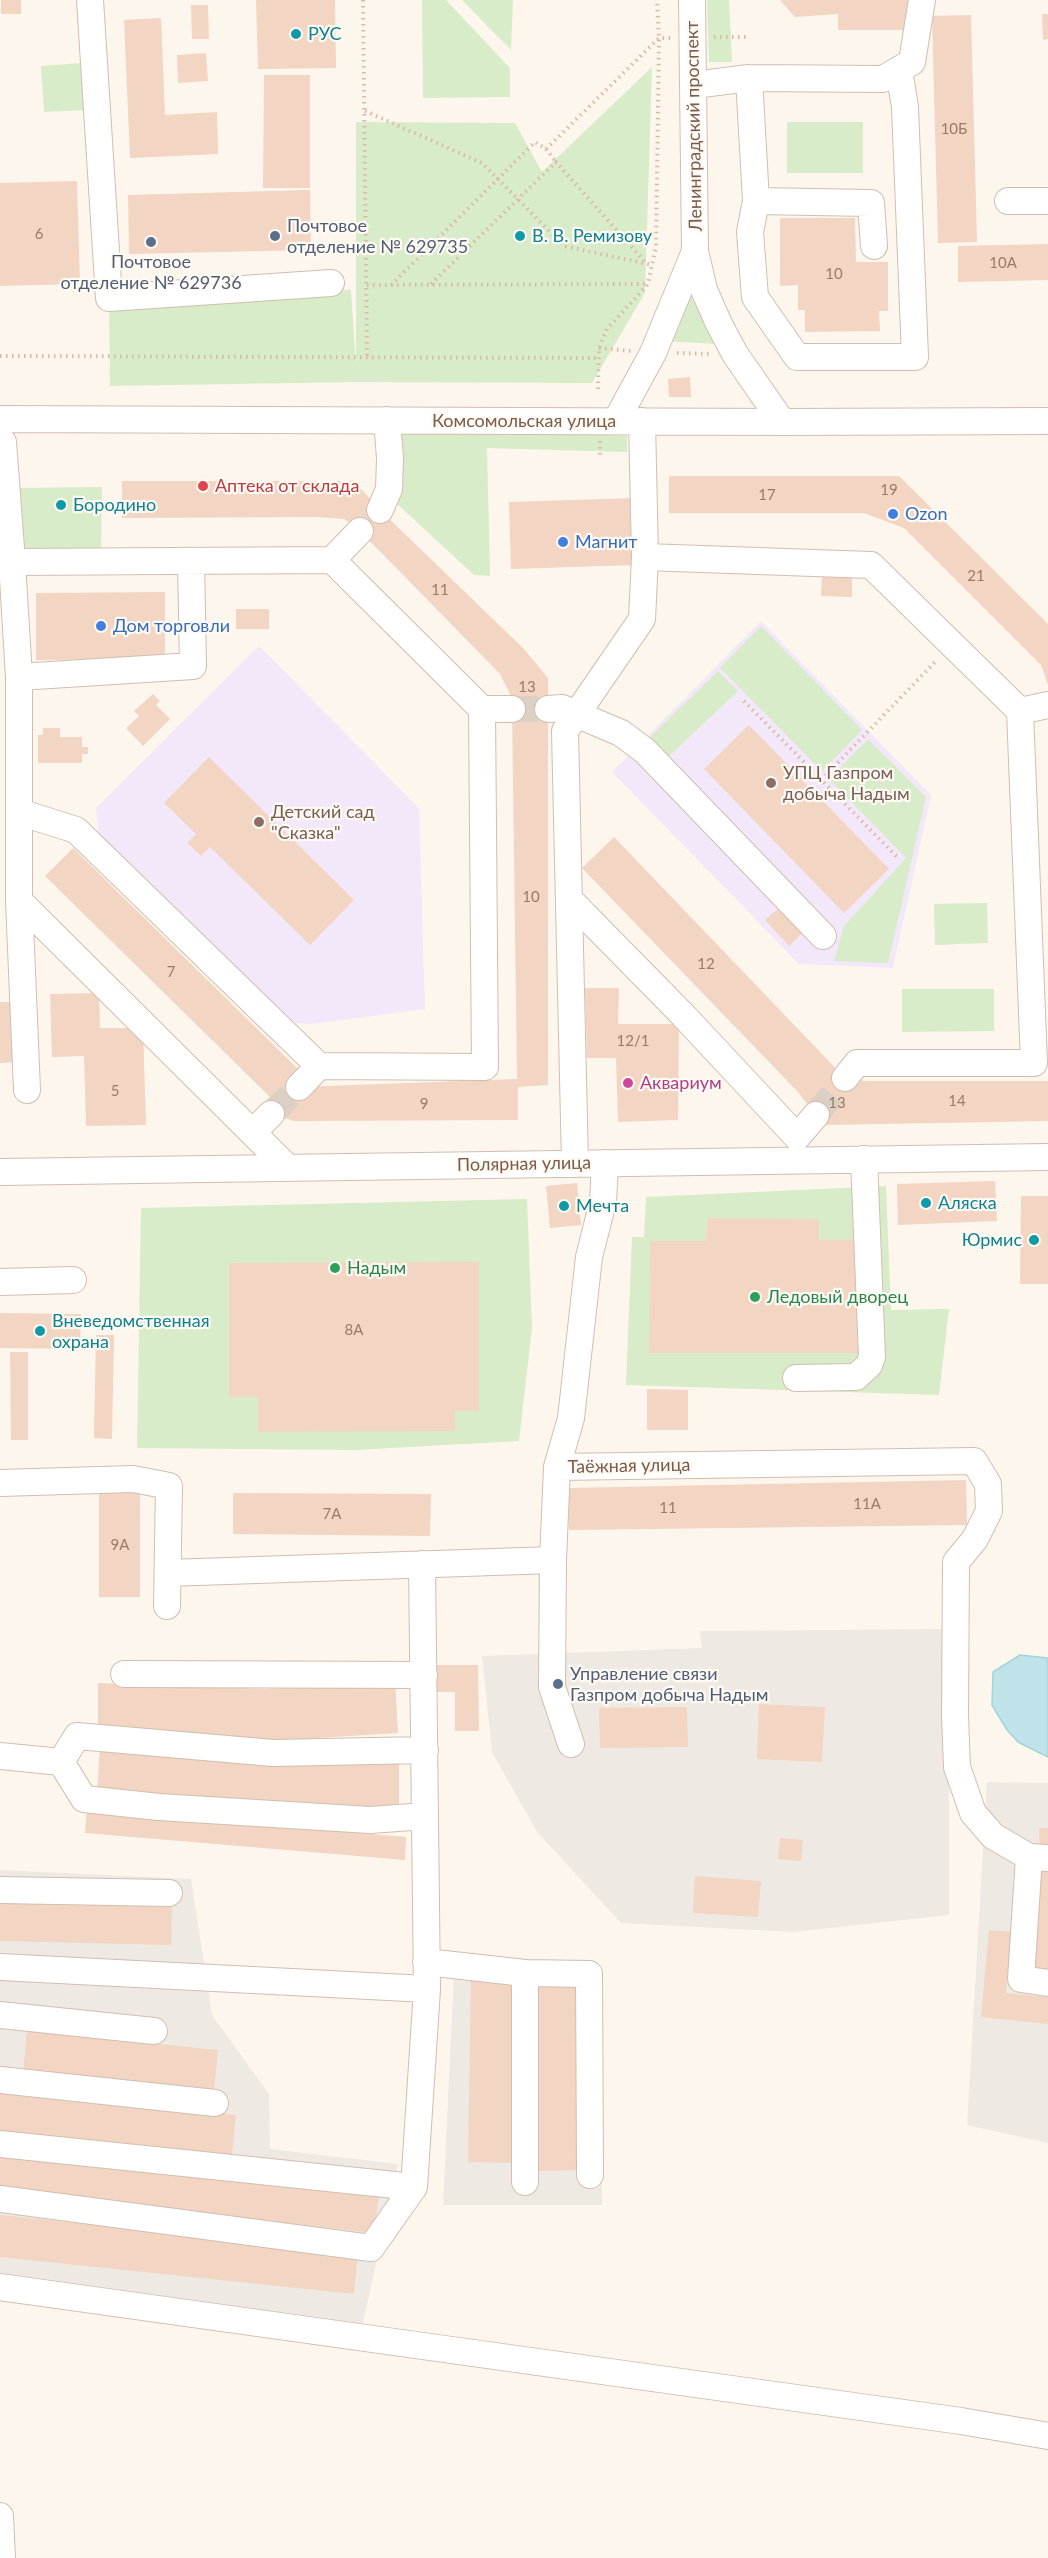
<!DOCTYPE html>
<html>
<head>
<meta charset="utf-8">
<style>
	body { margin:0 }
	canvas { display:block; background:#fdf6ec }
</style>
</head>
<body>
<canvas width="1048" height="2558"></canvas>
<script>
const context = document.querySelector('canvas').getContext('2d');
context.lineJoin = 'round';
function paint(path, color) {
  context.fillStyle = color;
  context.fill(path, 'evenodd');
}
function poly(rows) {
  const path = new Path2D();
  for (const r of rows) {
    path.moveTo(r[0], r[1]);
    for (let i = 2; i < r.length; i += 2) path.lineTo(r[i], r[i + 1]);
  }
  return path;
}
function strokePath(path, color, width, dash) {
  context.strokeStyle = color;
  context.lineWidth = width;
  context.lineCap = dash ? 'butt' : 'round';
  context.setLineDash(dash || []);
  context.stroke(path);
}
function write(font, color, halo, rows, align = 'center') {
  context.font = font + ' Lato,sans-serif';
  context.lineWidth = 4.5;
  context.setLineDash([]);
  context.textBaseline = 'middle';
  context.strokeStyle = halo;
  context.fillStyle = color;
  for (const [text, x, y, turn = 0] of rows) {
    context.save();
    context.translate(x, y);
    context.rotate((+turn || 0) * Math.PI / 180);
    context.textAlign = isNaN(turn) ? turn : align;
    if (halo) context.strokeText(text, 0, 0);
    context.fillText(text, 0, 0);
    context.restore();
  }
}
const industrial = poly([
	[949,1629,949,1915,794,1932,621,1923,537,1832,492,1752,482,1656,702,1648,700,1631],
	[987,1782,1048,1783,1048,2143,967,2125],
	[0,1870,191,1879,212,2015,269,2094,270,2149,398,2164,362,2327,0,2275],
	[455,1952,601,1968,602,2205,443,2205]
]);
const education = poly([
	[761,621,931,795,893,968,799,964,612,772],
	[259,646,419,808,425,1009,312,1024,288,1022,99,837,96,808]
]);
const green = poly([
	[422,0,446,0,510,68,510,97,423,98],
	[462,0,513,0,511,50],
	[707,0,729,0,732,62,709,62],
	[82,63,85,110,44,112,41,66],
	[652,67,645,293,592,383,357,382,110,386,109,298,351,290,356,366,356,122,515,123,542,172],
	[787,122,863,122,863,173,787,173],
	[686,287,717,344,661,341],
	[382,426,627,436,627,452,487,448,490,576,474,575,382,490],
	[102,487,101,558,18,550,18,488],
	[761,626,862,730,822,771,720,668],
	[718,671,738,691,667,758,648,739],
	[868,739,926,797,888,963,834,961,844,926,906,858,829,779],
	[987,903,988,943,935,945,934,904],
	[902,989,994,989,994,1031,902,1032],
	[886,1186,891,1310,949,1309,939,1395,626,1385,632,1237,644,1237,646,1197],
	[527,1199,532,1328,519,1441,355,1450,137,1448,141,1208]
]);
const water = poly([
	[1020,1655,1048,1658,1048,1757,1018,1742,1007,1730,992,1705,993,1672,1020,1655]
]);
const building = poly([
	[1,0,21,0,21,14,1,14],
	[256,0,335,0,336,68,258,69],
	[780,0,912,0,912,30,838,30,838,14,795,17],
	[191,5,208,5,209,39,192,39],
	[1042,14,1048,14,1048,39,1043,40],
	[971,15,977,242,938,243,932,16],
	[161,18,165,115,217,112,218,154,130,158,124,20],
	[206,53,208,81,178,83,177,55],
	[264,75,310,75,310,188,263,188],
	[77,181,80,284,0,286,0,183],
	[310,190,311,250,129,254,128,195],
	[780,218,855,218,856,262,888,262,888,311,879,311,880,331,805,332,805,310,798,310,798,285,780,286],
	[1048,244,1048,280,958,282,958,246],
	[690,377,691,397,669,397,668,379],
	[669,476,899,476,1048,624,1048,685,1041,665,904,528,864,513,669,513],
	[122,481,354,481,380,510,524,649,548,678,548,1085,518,1087,518,1120,294,1121,271,1114,270,1097,45,876,73,848,298,1069,299,1087,517,1079,512,709,511,696,500,674,360,531,344,519,316,517,122,518],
	[635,498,636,565,511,569,509,502],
	[822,575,852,576,852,597,821,596],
	[165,592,165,659,36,660,36,593],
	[236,609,269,609,269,629,236,629],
	[153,694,160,701,156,705,170,719,143,746,126,728,139,716,134,711],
	[749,725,889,869,844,913,704,769],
	[43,728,60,728,60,737,82,737,82,747,88,747,88,754,82,754,82,763,38,763,38,735,43,735],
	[209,757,354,900,310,945,210,847,201,856,187,843,196,834,164,803],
	[614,837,845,1078,866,1081,1048,1081,1048,1121,824,1125,797,1091,582,868],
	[780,907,803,932,789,946,765,920],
	[585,988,619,988,618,1024,679,1024,678,1120,618,1122,616,1058,587,1058],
	[99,993,100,1028,143,1028,146,1125,86,1126,84,1056,52,1057,50,994],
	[0,1002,14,1002,15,1062,0,1063],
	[995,1181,997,1221,898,1225,897,1184],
	[577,1183,581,1225,550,1228,546,1186],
	[1021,1196,1048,1196,1048,1284,1020,1284],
	[708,1218,819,1219,819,1240,862,1240,861,1353,649,1353,650,1241,706,1241],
	[479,1262,479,1411,455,1411,455,1431,258,1432,258,1397,229,1397,229,1263],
	[0,1313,81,1314,80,1349,0,1348],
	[96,1335,114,1335,112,1439,94,1438],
	[10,1352,28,1352,28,1440,11,1440],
	[647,1389,688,1390,688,1430,647,1430],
	[966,1480,967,1525,569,1530,568,1488],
	[99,1493,140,1493,140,1597,99,1597],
	[233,1493,431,1494,430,1536,233,1534],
	[436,1665,478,1665,479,1731,455,1731,455,1692,436,1692],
	[395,1681,398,1733,270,1741,98,1726,98,1683,265,1689],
	[759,1704,825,1707,822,1762,757,1759],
	[687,1707,688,1747,600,1748,599,1708],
	[100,1747,399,1759,399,1805,288,1811,97,1791],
	[87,1810,406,1837,405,1860,85,1833],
	[1039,1828,1048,1828,1048,1850,1040,1850],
	[780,1838,803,1840,801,1861,778,1859],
	[1042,1867,1048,1868,1048,1974,1027,1971],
	[695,1876,761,1881,758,1917,693,1913],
	[0,1900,172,1903,171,1945,0,1941],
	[989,1930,1012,1932,1006,1993,1048,1997,1048,2024,981,2017],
	[471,1980,517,1981,514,2163,468,2162],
	[538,1986,578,1986,580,2170,539,2171],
	[27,2030,218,2050,214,2092,23,2073],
	[0,2089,236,2115,232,2155,0,2130],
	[0,2150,379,2194,374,2233,0,2190],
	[0,2215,358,2252,354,2294,0,2257]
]);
const minorTunnel = poly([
	[512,709,548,709],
	[271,1114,299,1087],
	[816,1115,845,1078]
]);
const path = poly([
	[363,0,367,358],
	[714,37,749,37],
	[365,111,482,163,564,246,652,265],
	[546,149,659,38,671,38],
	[431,284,556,162,645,262],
	[367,285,647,284],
	[391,285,535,142,546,149,556,162],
	[599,348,631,351],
	[677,353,712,354],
	[0,356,598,358],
	[598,389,599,348,607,329,648,284,656,246,659,38,657,0],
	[600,441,600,455],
	[744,701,899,859],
	[821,780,937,660]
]);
const minor = poly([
	[90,0,109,298,331,283],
	[692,0,695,251,704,290,719,324,735,354,782,422],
	[749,78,756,201,871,203,874,246],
	[694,85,749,78,883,79,912,62,922,0],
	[756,201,750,232,755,297,797,357,915,357,905,107,899,70],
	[1008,201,1048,201],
	[0,419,782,422,1048,421],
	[616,421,653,353,695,251],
	[3,442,12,562],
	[380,510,389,489,390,458,387,420],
	[645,557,871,565,1020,711,1034,1063,857,1063,845,1078],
	[332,560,482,709,485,1067,319,1066,76,830,19,812,19,677,12,562,332,560],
	[332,560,360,531],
	[19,677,193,666,191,561],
	[482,709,512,709],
	[548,709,562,708,621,733,645,751,823,936],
	[1020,711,1048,705],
	[19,812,19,901],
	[569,899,683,1015,797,1137,816,1115],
	[299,1087,319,1066],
	[27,1090,19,901,288,1168],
	[253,1132,271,1114],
	[575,1164,565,731,642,619,645,557,642,421],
	[0,1172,1048,1157],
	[0,1282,73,1280],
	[796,1378,856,1377,869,1365,872,1357,864,1159],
	[557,1467,974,1461,988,1484,989,1511,975,1539,956,1562,955,1715,957,1767,973,1813,993,1836,1029,1857,1048,1858],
	[0,1483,133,1479,169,1486,167,1606],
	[553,1560,552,1687,571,1744],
	[168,1573,553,1560,557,1467,571,1418,589,1257,603,1202,605,1163],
	[124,1674,424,1675],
	[0,1756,61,1762],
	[61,1762,84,1799,159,1807,370,1820,425,1816],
	[61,1762,77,1736,273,1753,425,1750],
	[1029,1857,1021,1979,1048,1983],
	[0,1890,169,1893],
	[426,1962,525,1973,525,2182],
	[0,1967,427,1989],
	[525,1973,589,1974,590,2175],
	[0,2015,154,2031],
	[0,2080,215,2103],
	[0,2144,414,2187,427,1989,422,1564],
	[0,2199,371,2248,414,2187],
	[0,2287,961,2421,1048,2436],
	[0,2516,2,2558]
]);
const markers = [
	[296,34,6,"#0f9aa8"],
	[275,236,6,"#5c6f8a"],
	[520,236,6,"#0f9aa8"],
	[151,242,6,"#5c6f8a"],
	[203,486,6,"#e0444e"],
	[61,505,6,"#0f9aa8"],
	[893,514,6,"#3f7fe0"],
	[563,542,6,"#3f7fe0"],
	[101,626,6,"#3f7fe0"],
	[771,783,6,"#8d6e63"],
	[259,822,6,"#8d6e63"],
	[628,1083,6,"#d1479c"],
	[926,1203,6,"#0f9aa8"],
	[564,1206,6,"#0f9aa8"],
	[1034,1240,6,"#0f9aa8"],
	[335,1268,6,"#2e9e5b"],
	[755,1297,6,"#2e9e5b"],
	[40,1331,6,"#0f9aa8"],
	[558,1684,6,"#5c6f8a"]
];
const numberNames = [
	["10Б",954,129],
	["6",39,234],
	["10А",1003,263],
	["10",834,274],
	["19",889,490],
	["17",767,495],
	["21",976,576],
	["11",440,590],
	["13",527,687],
	["10",531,897],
	["12",706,964],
	["7",171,972],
	["12/1",633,1041],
	["5",115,1091],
	["14",957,1101],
	["13",837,1103],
	["9",424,1104],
	["8А",354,1330],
	["11А",867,1504],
	["11",668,1508],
	["7А",332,1514],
	["9А",120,1545]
];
const cultureNames = [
	["РУС",308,34],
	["В. В. Ремизову",532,236],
	["Бородино",73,505],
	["Аляска",938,1203],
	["Мечта",576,1206],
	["Юрмис",1022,1240,"right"],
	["Вневедомственная",52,1321],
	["охрана",52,1342]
];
const streetNames = [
	["Ленинградский проспект",694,126,-91],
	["Комсомольская улица",524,421],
	["Полярная улица",524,1164,-1],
	["Таёжная улица",629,1466,-1]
];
const serviceNames = [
	["Почтовое",287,226],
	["отделение № 629735",287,247],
	["Почтовое",151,262,"center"],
	["отделение № 629736",151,283,"center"],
	["Управление связи",570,1674],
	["Газпром добыча Надым",570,1695]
];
const healthNames = [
	["Аптека от склада",215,486]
];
const shopNames = [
	["Ozon",905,514],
	["Магнит",575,542],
	["Дом торговли",113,626]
];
const educationNames = [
	["УПЦ Газпром",783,773],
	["добыча Надым",783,794],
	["Детский сад",271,812],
	["\"Сказка\"",271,833]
];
const hotelNames = [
	["Аквариум",640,1083]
];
const leisureNames = [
	["Надым",347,1268],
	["Ледовый дворец",767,1297]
];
paint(industrial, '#efe9e4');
paint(education, '#f3e8fa');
paint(green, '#d8ecc9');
paint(water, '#bfe3e8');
strokePath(water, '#a5d3da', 1.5);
paint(building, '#f3d5c3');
strokePath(minorTunnel, '#dcd0c4', 26, [26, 13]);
strokePath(minor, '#d1beb0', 28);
strokePath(path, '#d9b8a5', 4, [1.5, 4.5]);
strokePath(minor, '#fff', 26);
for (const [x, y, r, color] of markers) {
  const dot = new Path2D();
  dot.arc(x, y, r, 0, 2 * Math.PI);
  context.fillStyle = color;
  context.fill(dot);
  strokePath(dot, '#fffaf3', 2);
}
write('15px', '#987a6a', null, numberNames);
write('18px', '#0d838f', '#fffaf3', cultureNames, 'left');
write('18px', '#7a5c4d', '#fffaf3', streetNames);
write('18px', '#4e5e75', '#fffaf3', serviceNames, 'left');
write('18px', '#be3a42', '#fffaf3', healthNames, 'left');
write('18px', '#366cbe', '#fffaf3', shopNames, 'left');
write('18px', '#785e54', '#fffaf3', educationNames, 'left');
write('18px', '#b23c85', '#fffaf3', hotelNames, 'left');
write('18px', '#27864d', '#fffaf3', leisureNames, 'left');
</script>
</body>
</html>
